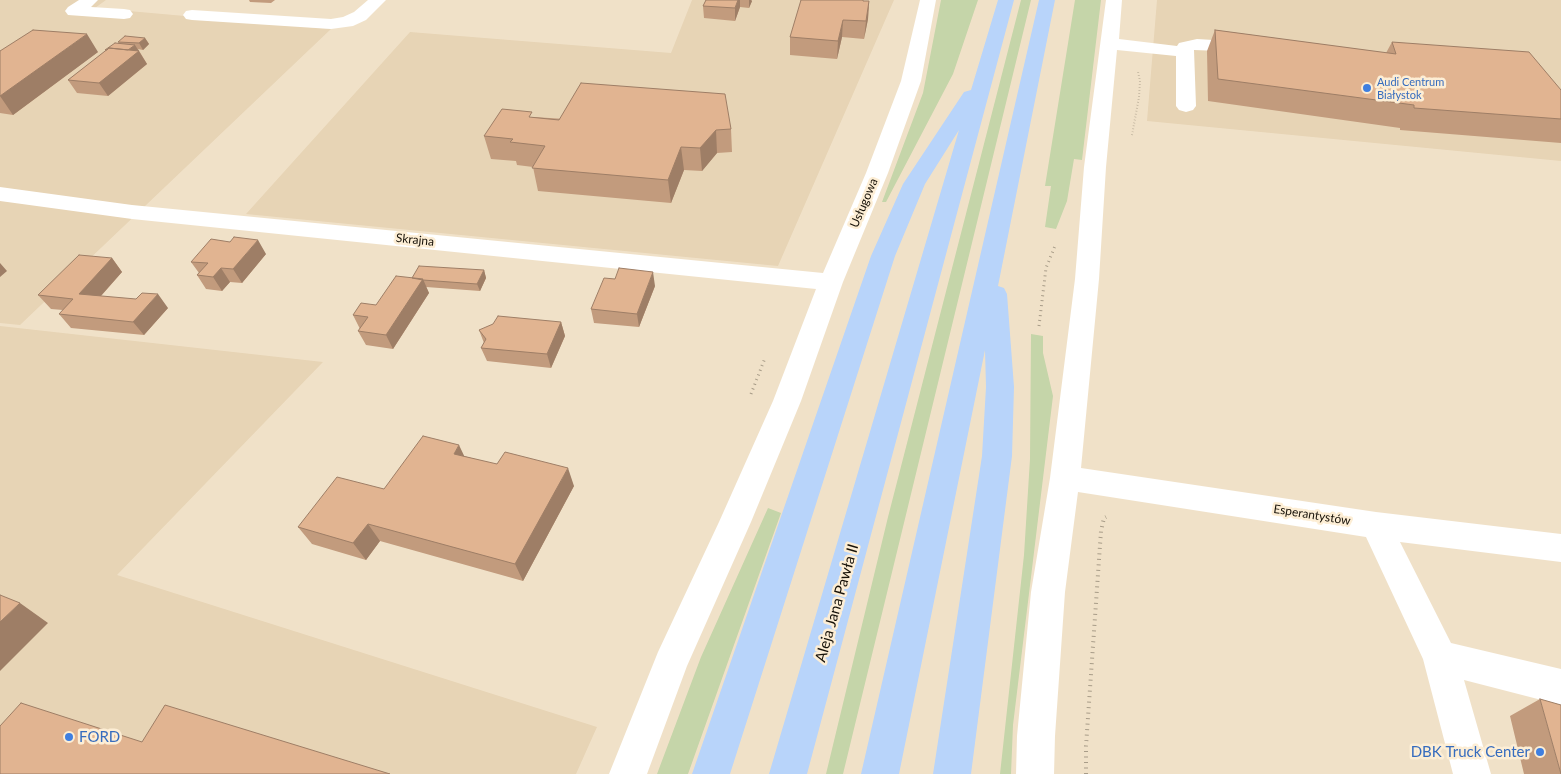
<!DOCTYPE html>
<html>
<head>
<meta charset="utf-8">
<style>
	body { margin:0 }
	canvas { display:block; background:#f0e1c8 }
</style>
</head>
<body>
<canvas width="1561" height="774"></canvas>
<script>
const context = document.querySelector('canvas').getContext('2d');
context.lineJoin = 'round';
function paint(path, color) {
  context.fillStyle = color;
  context.fill(path, 'evenodd');
}
function poly(rows) {
  const path = new Path2D();
  for (const r of rows) {
    path.moveTo(r[0], r[1]);
    for (let i = 2; i < r.length; i += 2) path.lineTo(r[i], r[i + 1]);
  }
  return path;
}
function strokePath(path, color, width, dash) {
  context.strokeStyle = color;
  context.lineWidth = width;
  context.lineCap = dash ? 'butt' : 'round';
  context.setLineDash(dash || []);
  context.stroke(path);
}
function write(font, color, halo, rows, align = 'center') {
  context.font = font + ' Lato,sans-serif';
  context.lineWidth = 5;
  context.setLineDash([]);
  context.textBaseline = 'middle';
  context.strokeStyle = halo;
  context.fillStyle = color;
  for (const [text, x, y, turn = 0] of rows) {
    context.save();
    context.translate(x, y);
    context.rotate((+turn || 0) * Math.PI / 180);
    context.textAlign = isNaN(turn) ? turn : align;
    if (halo) context.strokeText(text, 0, 0);
    context.fillText(text, 0, 0);
    context.restore();
  }
}
const built = poly([
	[0,0,106,0,95,8,331,29,20,325,0,323],
	[692,0,894,0,778,266,246,214,410,32,671,53],
	[1157,0,1561,0,1561,161,1147,121],
	[0,326,323,362,117,575,597,727,576,774,0,774]
]);
const green = poly([
	[941,0,978,0,953,74,886,202,882,202,923,93],
	[1021,0,1031,0,843,774,826,774,888,517],
	[1075,0,1101,0,1082,160,1074,159,1067,201,1056,229,1045,227,1051,186,1045,186],
	[1031,334,1043,336,1043,353,1053,396,1013,725,1011,774,1000,774,1024,555,1030,459],
	[768,508,781,513,688,774,657,774,701,657]
]);
const pathFar2 = poly([
	[1132,135,1139,97,1140,81,1138,72]
]);
const pathFar1 = poly([
	[1039,326,1046,268,1055,246],
	[751,394,765,358]
]);
const path = poly([
	[1086,774,1086,746,1101,531,1104,518,1106,517]
]);
const minor = poly([
	[79,0,98,0,91,7,124,9,130,10,133,14,130,18,124,19,68,15,65,11,68,7,79,0],
	[368,0,386,0,366,20,353,26,331,29,192,20,186,19,183,15,186,11,192,10,331,19,343,17,354,12,368,0],
	[920,0,936,0,921,81,888,173,843,282,801,401,751,522,687,666,647,774,609,774,658,652,719,522,773,401,816,289,132,219,0,201,0,187,132,205,823,273,866,173,901,81,920,0],
	[1106,0,1122,0,1119,39,1177,46,1179,43,1197,39,1246,42,1252,43,1255,47,1252,51,1246,52,1194,50,1196,106,1193,110,1186,112,1179,110,1176,106,1176,56,1117,50,1106,167,1099,279,1081,468,1376,512,1561,534,1561,562,1400,542,1451,643,1561,669,1561,705,1464,680,1491,774,1453,774,1423,659,1366,537,1078,492,1065,592,1055,736,1054,774,1016,774,1017,736,1031,592,1050,478,1075,279,1084,167,1106,0]
]);
const major = poly([
	[998,0,1014,0,807,774,769,774,959,130,925,184,895,256,730,774,692,774,871,256,903,184,964,92,971,90,998,0],
	[1039,0,1055,0,998,286,1004,288,1007,294,1014,387,1012,456,971,774,933,774,982,456,986,387,985,350,899,774,861,774,1039,0]
]);
const wall = poly([
	[249,0,275,0,271,3,250,2],
	[706,0,751,0,752,1,749,8,740,7,735,21,704,18,703,6],
	[863,1,869,1,868,19,864,39,842,37,837,59,790,55,790,37],
	[1215,30,1386,53,1392,42,1561,90,1561,143,1400,130,1400,128,1208,101,1207,51],
	[145,38,149,44,143,50,138,49,147,64,108,96,77,93,68,80,106,51,105,50,119,43,118,42],
	[0,51,98,52,13,115,0,113],
	[533,117,731,129,732,152,717,153,702,171,684,170,671,203,538,191,533,167,517,165,516,161,491,159,484,136],
	[266,254,242,283,230,282,222,291,206,289,197,275,199,273,191,262],
	[112,258,122,272,101,296,168,308,144,335,71,328,59,314,63,310,51,309,38,295],
	[484,270,486,278,480,291,426,287,429,293,393,349,366,345,358,331,360,329,353,315,376,305,412,278],
	[655,286,639,327,594,323,591,309],
	[561,322,565,336,551,368,487,361,481,348,484,343,479,330],
	[464,456,574,486,523,581,380,541,366,560,312,544,298,527,384,489],
	[1540,699,1561,774,1524,774,1510,716]
]);
const shadedWall = poly([
	[738,0,740,0,740,7,735,21,735,8],
	[749,0,751,0,752,1,749,8],
	[869,1,868,19,864,39,866,21],
	[843,20,842,37,837,59,838,41],
	[87,34,98,52,13,115,0,96],
	[145,38,149,44,143,50,139,43],
	[135,45,147,64,108,96,99,83,126,52],
	[716,130,717,153,702,171,700,148],
	[681,147,684,170,671,203,668,180],
	[258,240,266,254,242,283,233,269],
	[112,258,122,272,91,307,79,294],
	[0,263,7,271,0,277],
	[221,268,230,282,222,291,213,277],
	[484,270,486,278,480,291,477,284],
	[653,272,655,286,639,327,637,314],
	[423,279,429,293,393,349,386,335],
	[158,294,168,308,144,335,133,322],
	[561,322,565,336,551,368,547,354],
	[459,445,468,464,454,454],
	[568,468,574,486,523,581,515,564],
	[368,524,380,541,366,560,353,543],
	[20,603,48,623,0,671,0,622]
]);
const building = poly([
	[706,0,738,0,735,8,703,6,706,0],
	[801,0,863,0,863,1,869,1,866,21,843,20,838,41,790,37,801,0],
	[33,30,87,34,0,96,0,51,33,30],
	[1215,30,1396,54,1392,42,1529,52,1561,90,1561,119,1414,108,1414,105,1218,79,1215,30],
	[125,36,145,38,139,43,118,42,125,36],
	[115,43,135,45,128,50,109,48,107,50,105,50,115,43],
	[109,48,139,51,99,83,68,80,109,48],
	[581,83,725,94,731,129,716,130,700,148,681,147,668,180,532,168,545,146,510,142,513,139,484,136,502,109,532,112,529,117,559,120,581,83],
	[234,237,258,240,233,269,221,268,213,277,197,275,208,263,191,262,211,239,230,242,234,237],
	[79,255,112,258,79,294,136,299,142,293,158,294,133,322,59,314,73,299,38,295,79,255],
	[419,266,484,270,477,284,423,280,412,278,419,266],
	[619,268,653,272,637,314,591,309,604,278,615,279,619,268],
	[396,276,423,279,386,335,358,331,368,317,353,315,361,303,376,305,396,276],
	[498,316,561,322,547,354,481,348,486,339,479,330,493,324,498,316],
	[423,436,459,445,454,454,497,464,505,452,568,468,515,564,368,524,353,543,298,527,337,477,384,489,423,436],
	[0,595,20,603,0,622,0,595],
	[1540,699,1561,705,1561,774,1540,699],
	[21,703,142,742,165,705,390,774,0,774,0,726,21,703]
]);
const markers = [
	[1367,88,5,"#3f7fe0"],
	[69,737,5,"#3f7fe0"],
	[1540,752,5,"#3f7fe0"]
];
const farShopnames = [
	["Audi Centrum",1377,82],
	["Białystok",1377,95]
];
const streetNames = [
	["Usługowa",864,203,-67],
	["Skrajna",415,240,6],
	["Esperantystów",1312,515,9]
];
const nearStreetnames = [
	["Aleja Jana Pawła II",837,603,-74]
];
const nearShopnames = [
	["FORD",79,737],
	["DBK Truck Center",1530,752,"right"]
];
paint(built, '#e7d4b5');
paint(green, '#c5d5a9');
strokePath(pathFar2, '#a89c88', 2, [0.5, 2.5]);
strokePath(pathFar1, '#a89c88', 3, [1, 4]);
strokePath(path, '#a89c88', 4, [1, 4.5]);
paint(minor, '#fff');
paint(major, '#b8d4fa');
paint(wall, '#c29b7d');
paint(shadedWall, '#9e7e66');
paint(building, '#e1b491');
strokePath(building, '#9e7e66', 1);
for (const [x, y, r, color] of markers) {
  const dot = new Path2D();
  dot.arc(x, y, r, 0, 2 * Math.PI);
  context.fillStyle = color;
  context.fill(dot);
  strokePath(dot, '#fdeed5', 2);
}
write('11px', '#366cbe', '#fdeed5', farShopnames, 'left');
write('12px', '#161108', '#fdeed5', streetNames);
write('15px', '#161108', '#fdeed5', nearStreetnames);
write('15px', '#366cbe', '#fdeed5', nearShopnames, 'left');
</script>
</body>
</html>
